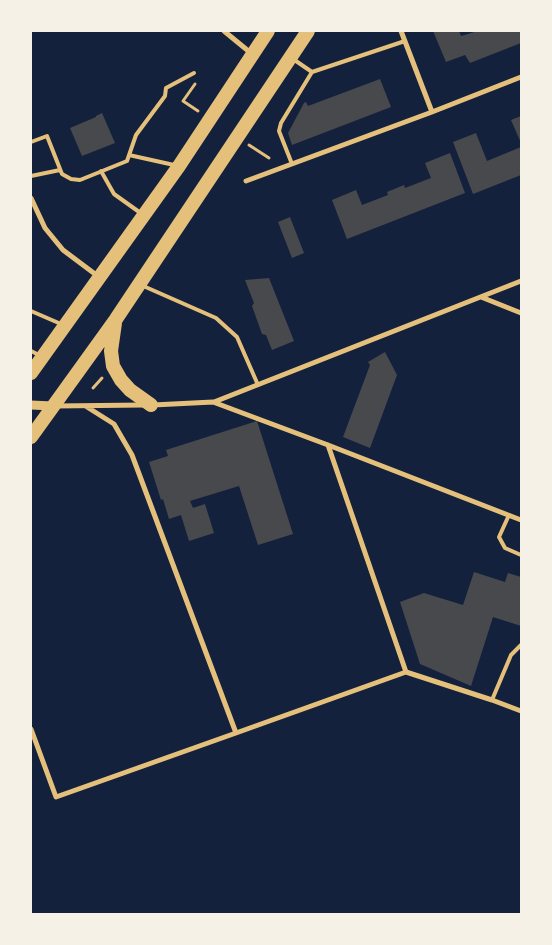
<!DOCTYPE html>
<html>
<head>
<meta charset="utf-8">
<style>
	body { margin:0 }
	#map { position:relative; width:552px; height:945px; overflow:hidden; background:#14213d; font-family:Montserrat,sans-serif }
	canvas { display:block }
	.frame { position:absolute; inset:0; border:32px solid #f6f1e7; pointer-events:none }
</style>
</head>
<body>
<div id="map">
<canvas width="552" height="945"></canvas>
<div class="frame"></div>
</div>
<script>
const context = document.querySelector('canvas').getContext('2d');
context.lineJoin = 'round';
function paint(path, color) {
  context.fillStyle = color;
  context.fill(path, 'evenodd');
}
function poly(rows) {
  const path = new Path2D();
  for (const r of rows) {
    path.moveTo(r[0], r[1]);
    for (let i = 2; i < r.length; i += 2) path.lineTo(r[i], r[i + 1]);
  }
  return path;
}
function strokePath(path, color, width, dash) {
  context.strokeStyle = color;
  context.lineWidth = width;
  context.lineCap = dash ? 'butt' : 'round';
  context.setLineDash(dash || []);
  context.stroke(path);
}
const building = poly([
	[433,31,459,31,461,36,478,31,521,31,521,43,470,63,465,55,446,62],
	[380,79,391,107,292,145,288,133,304,103,306,102,308,106],
	[102,113,115,143,82,156,70,128,96,117,96,116],
	[521,116,521,143,511,120],
	[476,133,487,161,521,147,521,175,473,194,453,142],
	[450,153,465,193,347,239,332,200,356,190,362,205,388,195,387,192,404,185,405,188,431,178,425,163],
	[290,217,304,253,292,258,278,222],
	[269,278,294,341,272,350,266,335,262,334,252,306,254,303,245,280],
	[385,352,397,375,370,448,343,437,370,365,368,362],
	[257,421,293,534,258,545,239,486,190,501,193,508,205,504,214,533,189,541,181,515,169,519,163,499,161,500,149,462,168,456,166,450],
	[474,572,505,582,508,573,521,577,521,626,493,617,471,686,420,664,400,602,424,593,463,605]
]);
const path = poly([
	[195,84,183,101,198,111],
	[249,145,269,158],
	[93,388,102,378]
]);
const service = poly([
	[293,59,312,72],
	[31,142,47,136,62,174,71,179,80,180,127,161,136,135,165,96,166,88,194,73],
	[129,155,174,165],
	[292,164,279,131,281,123,312,72,405,41],
	[101,171,114,194,142,214],
	[31,176,60,170],
	[141,285,216,318,237,337,258,385],
	[31,311,61,324],
	[31,351,41,356],
	[509,515,499,537,505,548,521,555],
	[492,700,511,655,521,645]
]);
const minor = poly([
	[224,31,252,54],
	[401,31,432,112],
	[246,181,432,112,521,77],
	[31,198,45,228,63,250,99,277],
	[481,297,521,313],
	[214,402,521,281],
	[153,405,213,402,328,445,521,520],
	[55,406,144,405],
	[87,407,114,424,132,455,236,733],
	[328,445,406,672],
	[31,729,56,797,236,733,406,672,492,700,521,711]
]);
const tertiary = poly([
	[31,405,53,406]
]);
const trunk = poly([
	[115,323,111,351,113,366,121,380,130,390,151,405],
	[31,373,179,166,268,31],
	[31,437,116,319,308,31]
]);
paint(building, '#48494c');
strokePath(path, '#e5c07b', 3);
strokePath(service, '#e5c07b', 4);
strokePath(minor, '#e5c07b', 5);
strokePath(tertiary, '#e5c07b', 9);
strokePath(trunk, '#e5c07b', 14);
</script>
</body>
</html>
